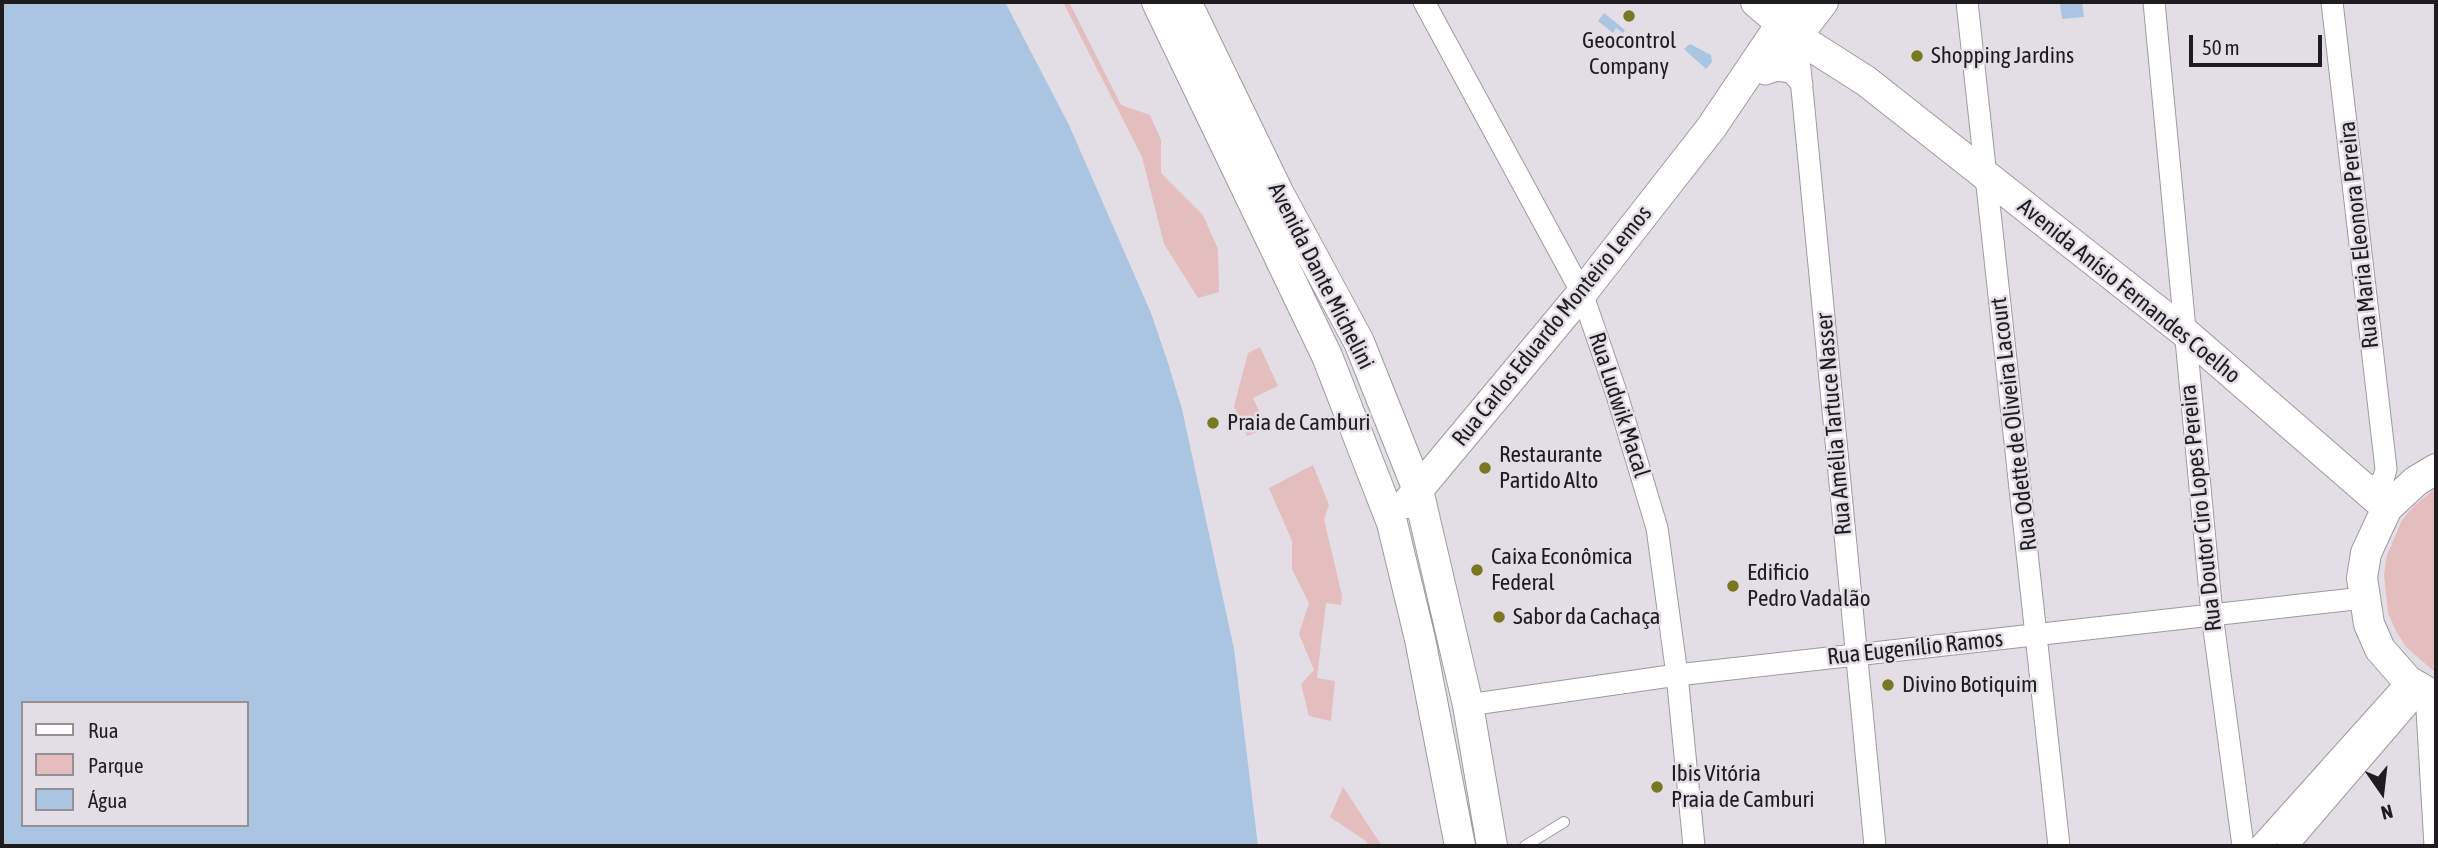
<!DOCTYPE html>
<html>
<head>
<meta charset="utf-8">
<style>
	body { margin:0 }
	#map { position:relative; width:2438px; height:848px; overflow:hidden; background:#e3dee6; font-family:"Asap Condensed",sans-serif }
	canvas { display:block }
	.frame { position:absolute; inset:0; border:4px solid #1e1c1f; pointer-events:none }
	.legend { position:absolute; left:21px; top:701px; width:228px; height:126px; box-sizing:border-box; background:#e3dee6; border:2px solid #949096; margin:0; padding:9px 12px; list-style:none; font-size:21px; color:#1e1c1f }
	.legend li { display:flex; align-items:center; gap:14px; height:35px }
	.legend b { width:35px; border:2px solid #949096 }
	.north { position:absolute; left:2347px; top:757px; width:70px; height:70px; -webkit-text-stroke:5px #e3dee6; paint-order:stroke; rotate:166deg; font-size:19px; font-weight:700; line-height:28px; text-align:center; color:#1e1c1f }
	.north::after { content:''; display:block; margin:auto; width:24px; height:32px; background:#1e1c1f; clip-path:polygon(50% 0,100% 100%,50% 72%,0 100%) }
	.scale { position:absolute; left:2189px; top:35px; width:133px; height:32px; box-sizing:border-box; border:4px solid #1e1c1f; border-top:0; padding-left:9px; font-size:21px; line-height:24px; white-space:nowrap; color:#1e1c1f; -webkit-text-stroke:5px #e3dee6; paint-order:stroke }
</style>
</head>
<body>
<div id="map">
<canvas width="2438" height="848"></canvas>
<div class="frame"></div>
<ul class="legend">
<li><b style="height:9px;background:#fff"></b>Rua</li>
<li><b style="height:19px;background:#e4bdbf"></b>Parque</li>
<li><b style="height:19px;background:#a9c5e1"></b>Água</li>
</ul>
<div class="north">N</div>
<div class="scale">50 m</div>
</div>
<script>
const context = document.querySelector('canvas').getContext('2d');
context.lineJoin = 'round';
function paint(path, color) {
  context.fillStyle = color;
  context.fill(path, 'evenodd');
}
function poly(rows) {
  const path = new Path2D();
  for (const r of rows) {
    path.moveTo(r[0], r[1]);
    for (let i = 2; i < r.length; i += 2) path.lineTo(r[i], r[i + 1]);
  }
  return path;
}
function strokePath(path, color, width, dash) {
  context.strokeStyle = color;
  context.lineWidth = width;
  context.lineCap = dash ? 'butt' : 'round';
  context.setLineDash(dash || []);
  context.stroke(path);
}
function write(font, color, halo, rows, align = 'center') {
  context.font = font + ' "Asap Condensed",sans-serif';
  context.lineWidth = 5;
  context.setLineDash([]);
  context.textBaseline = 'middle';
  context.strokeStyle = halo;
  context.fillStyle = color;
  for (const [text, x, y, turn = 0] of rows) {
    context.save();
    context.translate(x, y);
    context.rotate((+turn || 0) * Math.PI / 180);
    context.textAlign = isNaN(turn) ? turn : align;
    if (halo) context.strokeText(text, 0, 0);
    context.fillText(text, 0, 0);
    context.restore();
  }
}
const green = poly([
	[1063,2,1069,2,1121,105,1150,115,1161,140,1161,173,1203,215,1218,249,1219,292,1198,298,1164,244,1142,157],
	[1260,347,1278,386,1253,398,1267,429,1247,436,1234,406,1248,353],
	[1313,465,1329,505,1324,519,1342,596,1341,605,1326,603,1317,678,1335,681,1331,721,1309,716,1301,684,1314,670,1299,634,1309,603,1292,569,1292,541,1269,488],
	[2436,488,2436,673,2406,647,2396,631,2388,613,2384,574,2387,555,2402,520,2415,505],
	[1343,787,1382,846,1368,846,1367,842,1330,817]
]);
const water = poly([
	[2,2,1005,2,1069,125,1151,313,1168,363,1182,409,1234,649,1258,846,2,846],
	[23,703,247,703,247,825,23,825],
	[2082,2,2084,17,2062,19,2060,4],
	[1604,13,1625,30,1623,33,1616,28,1613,33,1598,21],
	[1690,44,1711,55,1712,62,1706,69,1684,49]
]);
const lane = poly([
	[1525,846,1564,822]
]);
const street = poly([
	[1424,2,1582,293,1617,395,1657,528,1677,675,1694,846],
	[1967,2,2059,846],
	[2154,2,2212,614,2243,846],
	[2332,2,2386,469,2383,480,2368,493],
	[1797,37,1875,846],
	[1765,74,1777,70,1791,72,1802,84],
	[2426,693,2435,846],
	[1468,705,1677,675,2363,598],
	[2260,846,2408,681],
	[2287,846,2421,690]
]);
const secondary = poly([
	[1157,2,1327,356,1392,523,1420,639,1460,846],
	[1186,2,1279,194,1359,342,1418,490,1468,705,1492,846],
	[1756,2,1797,37,1866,81,2183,331,2387,508],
	[1785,51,1823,2],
	[2436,469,2416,481,2387,508,2366,553,2362,578,2369,624,2380,649,2408,681,2436,697],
	[1407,503,1582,293,1711,128,1796,2]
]);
const markers = [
	[1629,16,7,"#777820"],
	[1917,56,7,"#777820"],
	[1213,423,7,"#777820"],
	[1485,468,7,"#777820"],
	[1477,570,7,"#777820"],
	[1733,586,7,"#777820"],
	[1499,617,7,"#777820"],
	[1888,685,7,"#777820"],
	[1657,787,7,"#777820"]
];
const poiNames = [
	["Geocontrol",1629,41,"center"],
	["Company",1629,67,"center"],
	["Shopping Jardins",1931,56],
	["Praia de Camburi",1227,423],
	["Restaurante",1499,455],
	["Partido Alto",1499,481],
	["Caixa Econômica",1491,557],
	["Federal",1491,583],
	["Edificio",1747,573],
	["Pedro Vadalão",1747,599],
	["Sabor da Cachaça",1513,617],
	["Divino Botiquim",1902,685],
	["Ibis Vitória",1671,774],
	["Praia de Camburi",1671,800]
];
const streetNames = [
	["Rua Maria Eleonora Pereira",2359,235,-96],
	["Avenida Dante Michelini",1321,276,63],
	["Avenida Anísio Fernandes Coelho",2129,291,39],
	["Rua Carlos Eduardo Monteiro Lemos",1552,326,-51],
	["Rua Ludwik Macal",1619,405,72],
	["Rua Amélia Tartuce Nasser",1834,424,-95],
	["Rua Odette de Oliveira Lacourt",2014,424,-97],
	["Rua Doutor Ciro Lopes Pereira",2201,508,-96],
	["Rua Eugenílio Ramos",1915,648,-6]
];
paint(green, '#e4bdbf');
paint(water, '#a9c5e1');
strokePath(lane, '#9d999f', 12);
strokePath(street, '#9d999f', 23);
strokePath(secondary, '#9d999f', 32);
strokePath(lane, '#fff', 10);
strokePath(street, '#fff', 21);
strokePath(secondary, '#fff', 30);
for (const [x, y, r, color] of markers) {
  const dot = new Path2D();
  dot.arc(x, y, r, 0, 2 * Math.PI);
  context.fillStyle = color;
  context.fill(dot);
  strokePath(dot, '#e3dee6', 2.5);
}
write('23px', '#1e1c1f', '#e3dee6', poiNames, 'left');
write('23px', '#1e1c1f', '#e3dee6', streetNames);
</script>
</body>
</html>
